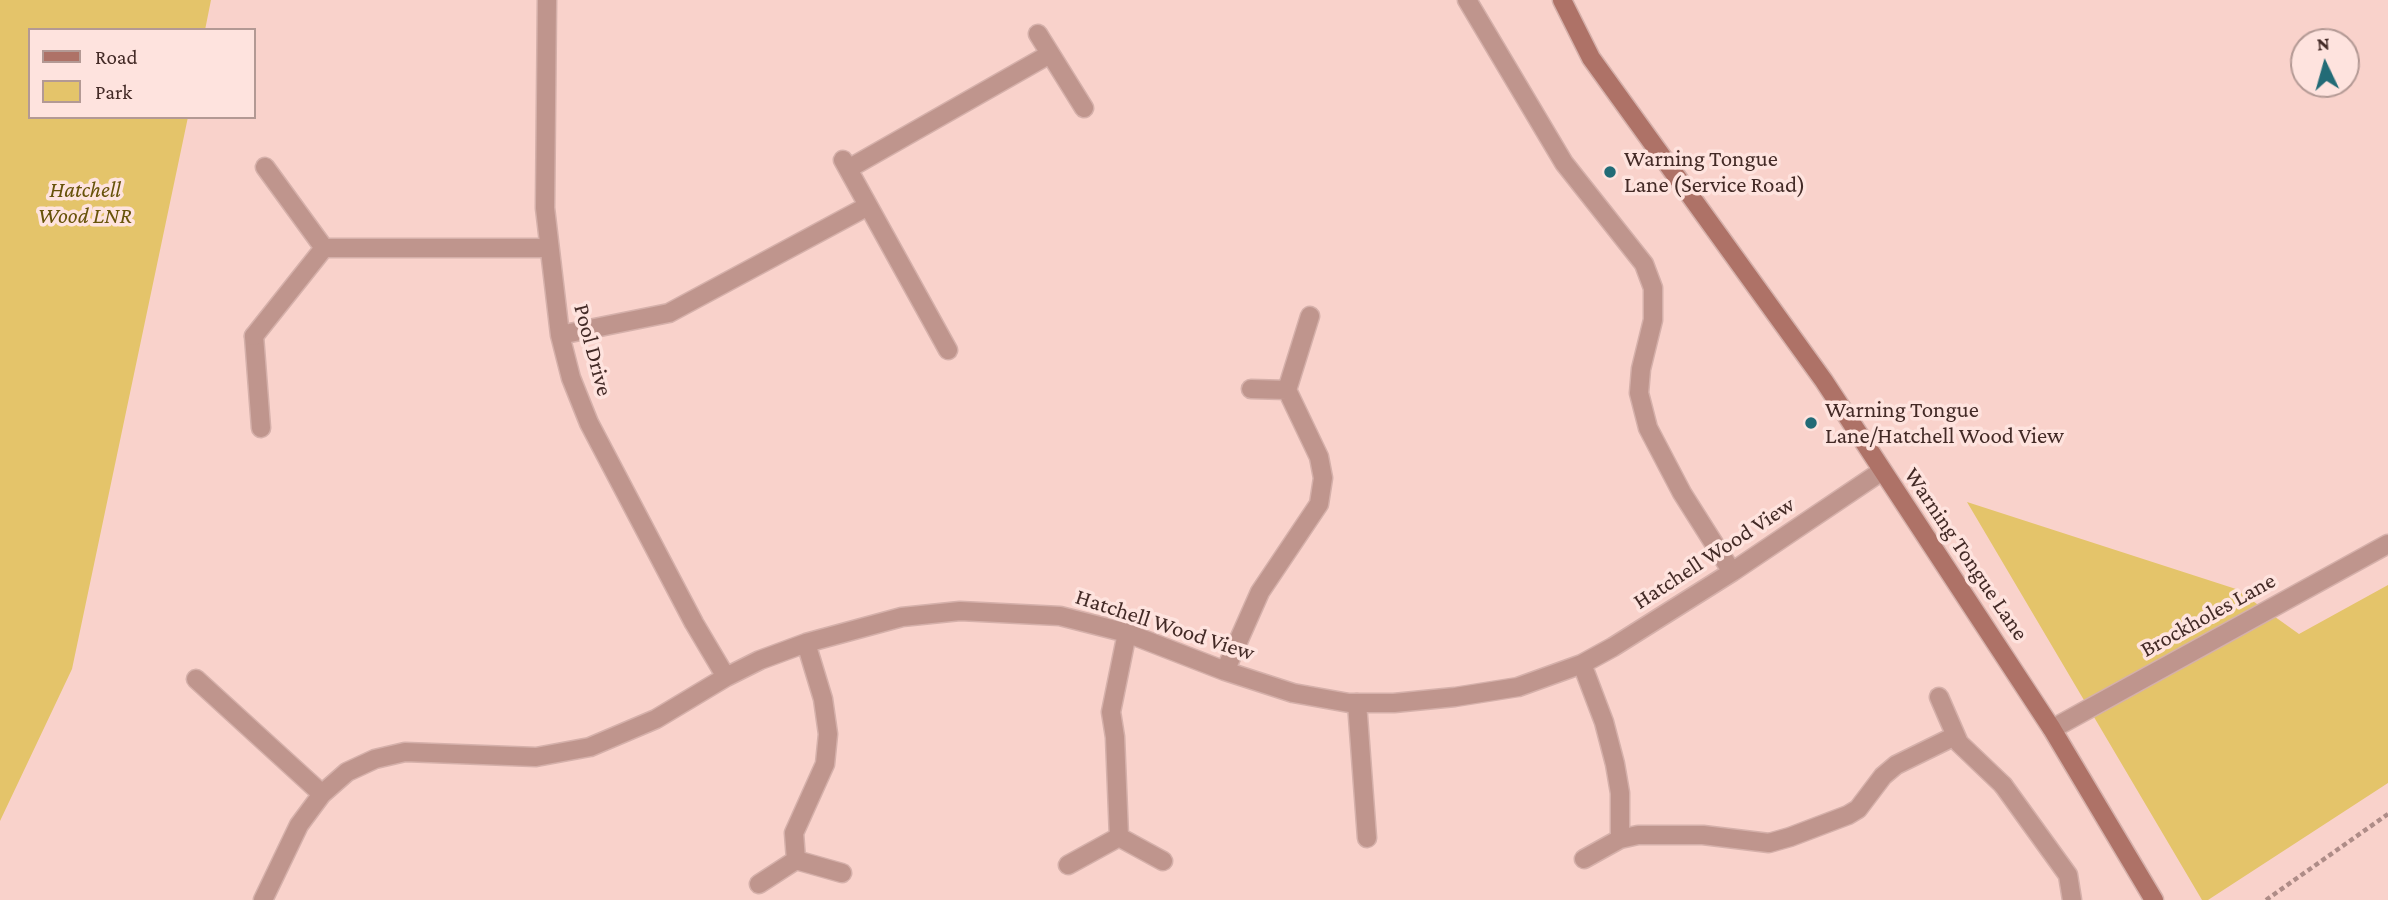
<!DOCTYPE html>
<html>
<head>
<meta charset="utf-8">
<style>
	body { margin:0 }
	#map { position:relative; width:2388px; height:900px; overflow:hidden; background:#f9d2cb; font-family:"Crimson Pro",serif }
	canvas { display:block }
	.legend { position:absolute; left:28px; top:28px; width:228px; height:91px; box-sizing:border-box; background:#fee3de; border:2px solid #b39994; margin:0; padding:9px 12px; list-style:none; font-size:21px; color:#432a26 }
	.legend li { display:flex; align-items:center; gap:14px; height:35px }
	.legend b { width:35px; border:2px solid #b39994 }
	.north { position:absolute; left:2290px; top:28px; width:70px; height:70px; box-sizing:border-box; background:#fee3de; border:2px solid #b39994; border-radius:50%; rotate:355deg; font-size:19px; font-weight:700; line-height:28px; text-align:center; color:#432a26 }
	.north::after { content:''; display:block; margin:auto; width:24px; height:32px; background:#226b76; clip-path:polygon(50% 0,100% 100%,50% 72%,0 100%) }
</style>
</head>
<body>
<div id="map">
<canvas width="2388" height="900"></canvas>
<ul class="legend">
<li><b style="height:9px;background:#ae7267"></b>Road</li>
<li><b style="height:19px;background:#e4c46a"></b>Park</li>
</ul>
<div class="north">N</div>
</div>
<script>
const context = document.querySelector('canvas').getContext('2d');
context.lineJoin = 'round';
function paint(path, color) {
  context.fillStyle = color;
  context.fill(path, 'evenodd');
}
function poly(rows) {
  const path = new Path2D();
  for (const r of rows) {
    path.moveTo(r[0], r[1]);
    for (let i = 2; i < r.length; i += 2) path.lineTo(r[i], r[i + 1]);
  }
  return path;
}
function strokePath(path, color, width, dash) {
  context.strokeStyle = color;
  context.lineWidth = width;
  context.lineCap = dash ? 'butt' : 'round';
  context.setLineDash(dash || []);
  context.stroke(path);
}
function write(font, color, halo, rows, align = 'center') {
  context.font = font + ' "Crimson Pro",serif';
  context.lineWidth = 7;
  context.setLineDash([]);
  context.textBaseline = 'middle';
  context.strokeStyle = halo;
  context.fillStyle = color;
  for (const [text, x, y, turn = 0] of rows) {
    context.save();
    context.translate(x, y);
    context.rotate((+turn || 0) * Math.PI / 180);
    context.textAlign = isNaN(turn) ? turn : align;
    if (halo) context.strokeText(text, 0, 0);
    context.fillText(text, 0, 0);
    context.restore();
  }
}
const green = poly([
	[0,0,211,0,205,30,30,30,30,117,188,117,72,669,0,821],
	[1967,502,2236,589,2299,634,2388,585,2388,783,2208,900,2202,900]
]);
const path = poly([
	[2266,900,2388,814]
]);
const lane = poly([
	[254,336,261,428],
	[1357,703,1367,838],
	[2052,729,2388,544],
	[2003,785,2068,875,2072,900]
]);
const street = poly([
	[547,0,545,208,560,335,571,378,589,423,694,623,726,677],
	[1467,0,1564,163,1644,264,1653,288,1653,320,1641,369,1639,393,1648,428,1682,493,1732,572],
	[1038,34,1084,108],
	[843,160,948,350],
	[265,167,324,248,548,248],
	[848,169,1050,54],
	[560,335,669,313,868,206],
	[254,336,324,248],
	[1251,389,1287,390],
	[1582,664,1604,722,1615,764,1620,793,1620,839],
	[1225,671,1260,592,1319,504,1323,478,1319,457,1287,390,1310,316],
	[196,679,322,794],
	[1939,697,1959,743,2003,785],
	[1119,837,1115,737,1111,712,1127,633],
	[1584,859,1620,839,1638,835,1703,835,1769,843,1790,837,1848,815,1858,809,1883,776,1896,765,1955,736],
	[796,860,794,833,825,764,828,734,823,699,806,643],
	[1068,865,1119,837,1163,861],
	[759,884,796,860,842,873],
	[263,900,299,825,322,794,347,772,375,759,405,752,536,757,590,747,656,719,726,677,760,660,806,643,902,617,960,611,1060,616,1127,633,1225,671,1293,693,1349,703,1394,703,1455,697,1518,687,1582,664,1613,647,1732,572,1882,471]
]);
const secondary = poly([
	[1562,0,1591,58,1824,381,2052,729,2154,900]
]);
const markers = [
	[1610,172,7,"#226b76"],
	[1811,423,7,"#226b76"]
];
const poiNames = [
	["Warning Tongue",1624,159],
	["Lane (Service Road)",1624,185],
	["Warning Tongue",1825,410],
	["Lane/Hatchell Wood View",1825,436]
];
const parkNames = [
	["Hatchell",85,190],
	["Wood LNR",85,216]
];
const streetNames = [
	["Pool Drive",593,350,75],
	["Hatchell Wood View",1714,553,-33],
	["Warning Tongue Lane",1966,554,56],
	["Brockholes Lane",2208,615,-29],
	["Hatchell Wood View",1165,625,18]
];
paint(green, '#e4c46a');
strokePath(lane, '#d5b0aa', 21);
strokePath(street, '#d5b0aa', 21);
strokePath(secondary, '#d5b0aa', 21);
strokePath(path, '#ae8c87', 4.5, [5, 3.5]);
strokePath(lane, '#bf958d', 18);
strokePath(street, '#bf958d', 18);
strokePath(secondary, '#ae7267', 18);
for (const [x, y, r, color] of markers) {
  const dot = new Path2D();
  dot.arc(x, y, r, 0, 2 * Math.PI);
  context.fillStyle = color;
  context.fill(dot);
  strokePath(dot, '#fee3de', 2.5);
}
write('23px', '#432a26', '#fee3de', poiNames, 'left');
write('italic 23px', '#675209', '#fee3de', parkNames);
write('23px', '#432a26', '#fee3de', streetNames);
</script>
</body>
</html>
